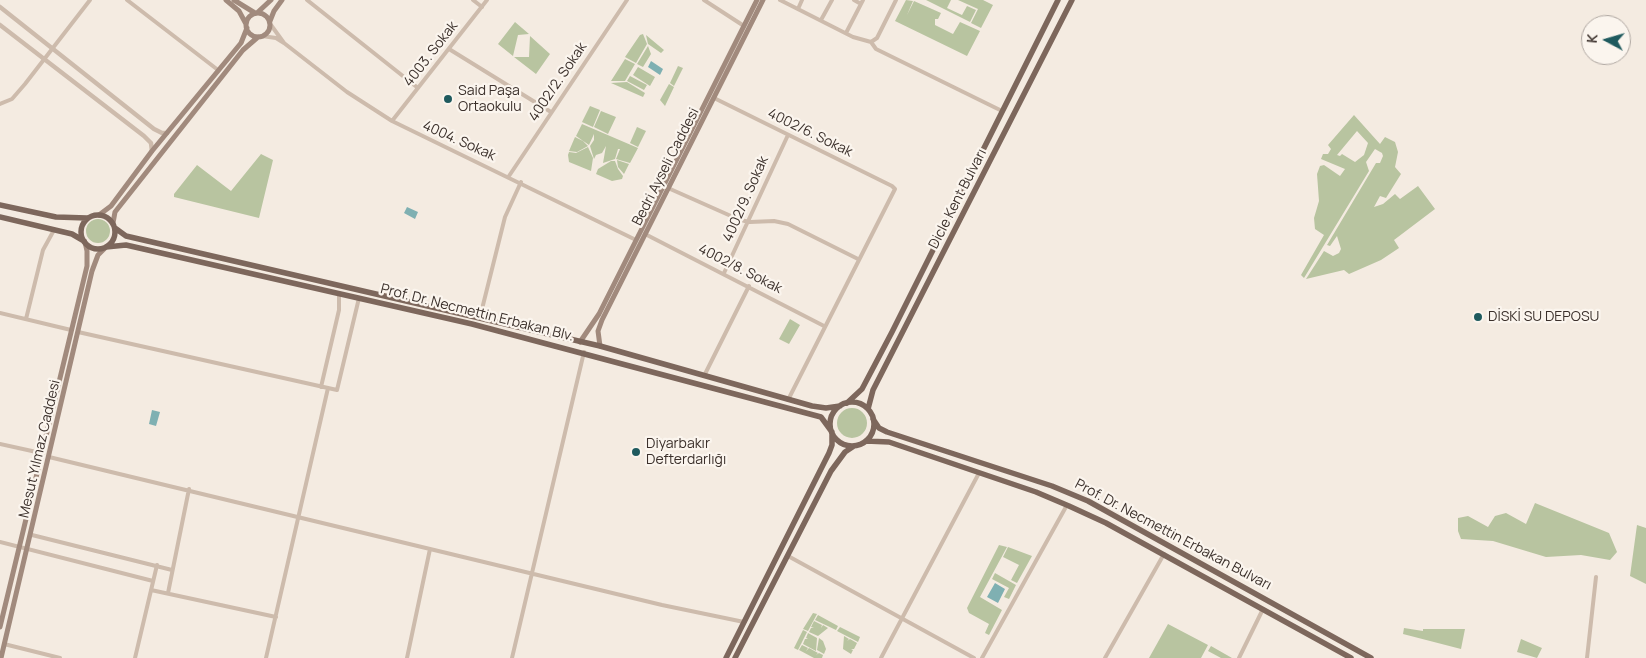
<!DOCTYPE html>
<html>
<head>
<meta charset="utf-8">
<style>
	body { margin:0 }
	#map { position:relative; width:1646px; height:658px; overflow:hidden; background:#f4ebe1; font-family:Manrope,sans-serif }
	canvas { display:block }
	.north { position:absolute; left:1581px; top:15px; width:50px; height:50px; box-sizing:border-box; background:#fbf5ee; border:1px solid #aea6a0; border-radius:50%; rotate:276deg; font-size:14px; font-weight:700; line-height:20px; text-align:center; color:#3b302b }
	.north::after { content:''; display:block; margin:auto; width:18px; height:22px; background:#1f5a5e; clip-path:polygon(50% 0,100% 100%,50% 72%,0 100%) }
</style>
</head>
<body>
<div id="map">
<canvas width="1646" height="658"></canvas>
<div class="north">K</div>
</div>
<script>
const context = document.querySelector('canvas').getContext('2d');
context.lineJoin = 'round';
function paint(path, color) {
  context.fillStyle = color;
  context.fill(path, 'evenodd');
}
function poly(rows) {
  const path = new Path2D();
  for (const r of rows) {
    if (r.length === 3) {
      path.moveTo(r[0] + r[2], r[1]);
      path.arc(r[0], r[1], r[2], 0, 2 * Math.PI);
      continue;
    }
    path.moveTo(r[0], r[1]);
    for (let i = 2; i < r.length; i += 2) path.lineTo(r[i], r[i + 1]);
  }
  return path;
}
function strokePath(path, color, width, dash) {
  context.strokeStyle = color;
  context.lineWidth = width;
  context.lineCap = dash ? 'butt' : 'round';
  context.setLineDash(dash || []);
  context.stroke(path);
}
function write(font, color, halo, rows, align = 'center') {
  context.font = font + ' Manrope,sans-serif';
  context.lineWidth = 4.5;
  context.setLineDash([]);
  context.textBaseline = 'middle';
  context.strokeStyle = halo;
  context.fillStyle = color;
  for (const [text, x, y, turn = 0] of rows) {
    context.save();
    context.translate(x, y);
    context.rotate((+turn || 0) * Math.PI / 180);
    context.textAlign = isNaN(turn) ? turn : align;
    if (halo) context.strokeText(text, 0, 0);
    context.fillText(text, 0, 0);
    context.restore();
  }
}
const green = poly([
	[906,0,913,1,907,15,914,1,941,13,938,19,935,19,935,25,953,34,960,22,980,31,967,56,895,21],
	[926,0,951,0,947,8,962,15,967,6,976,10,970,22],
	[958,0,983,0,993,5,981,28,971,23,978,9],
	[515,22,529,34,518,35,513,56,498,44],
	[643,34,647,44,636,63,625,57,640,35],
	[646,35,664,50,661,53,648,44],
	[530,36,550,54,536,74,514,57,529,57],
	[648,46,651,54,643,67,637,64],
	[625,59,635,64,625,81,611,81],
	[678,66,683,68,674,86,670,83],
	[638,67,655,77,650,86,633,75],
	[630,76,647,85,644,90,627,81],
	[627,82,645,93,643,97,611,83],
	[669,84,674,87,665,106,660,100],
	[590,106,600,110,593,127,582,122],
	[601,111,616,117,608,134,594,127],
	[1354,115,1380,144,1385,137,1395,142,1398,152,1395,167,1401,174,1386,198,1380,196,1374,207,1383,204,1395,194,1400,199,1418,186,1435,209,1394,240,1399,248,1381,260,1349,274,1344,270,1306,279,1324,251,1333,256,1339,253,1341,249,1337,236,1330,246,1327,245,1376,163,1380,163,1383,156,1382,153,1375,149,1366,162,1369,171,1304,278,1301,275,1324,235,1315,229,1314,218,1319,201,1317,174,1320,166,1324,165,1340,176,1345,169,1321,159,1323,154,1328,154,1331,149,1328,145],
	[1357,131,1368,143,1364,155,1355,162,1342,154,1340,156,1337,155],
	[582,124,638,148,630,163,616,159,620,149,618,149,615,159,603,163,606,146,602,153,596,155,594,159,590,146,594,140,594,134,589,145,576,136],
	[637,127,646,131,638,147,630,143],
	[575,137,583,141,588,146,577,152,569,151],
	[588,147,593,158,591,171,569,162,568,155,569,152,576,153],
	[261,154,273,160,259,218,174,197,174,194,197,165,231,191],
	[617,160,629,164,624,174,618,167],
	[611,161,615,161,618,169,623,176,622,179,612,181,596,174,598,169],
	[98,231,12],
	[790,319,800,325,789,344,779,339],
	[852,423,15],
	[1535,503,1609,533,1617,552,1610,560,1581,555,1546,557,1493,541,1461,539,1458,531,1458,518,1468,516,1488,527,1495,516,1506,513,1526,524],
	[1637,525,1646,528,1646,584,1630,576],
	[999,545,1007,547,980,597,1002,610,989,635,985,633,989,624,969,613,967,608],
	[1008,547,1032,556,1017,583,1011,580,1019,565,1003,557],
	[995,573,1016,585,1009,599,1004,597,1009,588,992,579],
	[813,613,817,614,808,631,803,629],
	[818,615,838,626,836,630,815,620],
	[814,621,822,625,821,628,823,625,828,628,818,636,809,632,811,628,814,628,811,627],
	[1168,624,1208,645,1201,658,1149,658],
	[840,627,860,637,858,642,837,631],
	[1404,628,1423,631,1423,629,1465,629,1461,649,1403,634],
	[803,630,807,632,798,650,794,648],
	[808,633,817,638,816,651,803,644,805,639,808,639,806,638],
	[844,636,849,639,847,641,850,639,857,643,854,649,851,649,853,650,851,654,843,649],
	[819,638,823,641,826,649,824,654,817,650],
	[1521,639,1542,648,1537,658,1517,652],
	[802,645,808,648,806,651,809,648,818,653,816,655,819,653,823,655,822,658,814,658,799,650],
	[1211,646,1232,658,1221,658,1208,651]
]);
const water = poly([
	[651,61,663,69,660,75,648,67],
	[407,207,418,212,415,219,404,213],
	[152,410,160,412,156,426,149,424],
	[995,583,1005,589,998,603,987,597]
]);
const minor = poly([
	[127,0,218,70],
	[307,0,418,88],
	[473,0,482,7],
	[704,0,744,26],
	[780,0,853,37,871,42],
	[854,0,861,4],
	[798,9,802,0],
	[821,20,832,0],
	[846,33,863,0],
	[262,36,276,38,284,43,271,25],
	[871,42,876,49,1002,111],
	[871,42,877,38,896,0],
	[284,43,347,92,392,121,636,240],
	[449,49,551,112],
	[714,98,892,186,895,189,788,400],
	[0,104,12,99,25,84,90,0],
	[392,121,487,0],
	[509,176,627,0],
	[668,188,740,220,750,222,774,221,788,224,858,259],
	[645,234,824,326],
	[724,273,788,135],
	[0,313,71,330],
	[480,317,505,217,521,182],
	[26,319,43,250,54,230],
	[78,332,337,390,359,298],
	[704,376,749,286],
	[321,387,339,310,339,294],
	[0,444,41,453],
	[49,457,662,605,744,622],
	[32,535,172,570],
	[0,542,153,581],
	[788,556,974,658],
	[151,590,276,617],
	[168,593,189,489],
	[4,644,60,658],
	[135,658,157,565],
	[266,658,328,388],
	[407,658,430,549],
	[512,658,584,352],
	[881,658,979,473],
	[982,658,1067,505],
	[1105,658,1164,554],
	[1239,658,1263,609],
	[1587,658,1596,577]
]);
const tertiary = poly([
	[0,7,154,129,162,133,167,133],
	[0,25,144,136,151,143,152,151]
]);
const secondary = poly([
	[226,0,239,11,246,24],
	[234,0,255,13],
	[258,12,271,0],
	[258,25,12],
	[270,21,274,11,282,0],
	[99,215,111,206,152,151,241,43,247,28],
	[113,223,115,212,243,50,258,37],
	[580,342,599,314,757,0],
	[600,346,598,331,602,320,763,0],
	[0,627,87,266,87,251,85,242],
	[1,658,92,271,98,255,106,247]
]);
const primary = poly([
	[0,205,56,217,87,218],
	[98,232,17],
	[0,217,72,234,84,241],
	[115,228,126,236,600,346,812,406,826,408,840,406],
	[106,247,126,245,472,324,821,417,832,432,832,445,829,453,726,658],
	[852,424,22],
	[847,403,862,389,892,332,1058,0],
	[868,409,873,390,1072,0],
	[873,419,879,428,887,432,1052,486,1088,501,1371,658],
	[866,441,889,442,1036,492,1069,506,1106,523,1351,658],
	[735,658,831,471,845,452,854,446]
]);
const markers = [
	[448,99,5,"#1f5a5e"],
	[1478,317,5,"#1f5a5e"],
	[636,452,5,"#1f5a5e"]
];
const streetNames = [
	["4003. Sokak",431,54,-52],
	["4002/2. Sokak",558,82,-56],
	["4002/6. Sokak",810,133,26],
	["4004. Sokak",459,141,24],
	["Bedri Ayseli Caddesi",666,167,-63],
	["4002/9. Sokak",746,199,-66],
	["Dicle Kent Bulvarı",958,199,-63],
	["4002/8. Sokak",740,269,27],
	["Prof. Dr. Necmettin Erbakan Blv.",477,313,14],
	["Mesut Yılmaz Caddesi",40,449,-77],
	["Prof. Dr. Necmettin Erbakan Bulvarı",1173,535,28]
];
const poiNames = [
	["Said Paşa",458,91],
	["Ortaokulu",458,107],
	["DİSKİ SU DEPOSU",1488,317],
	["Diyarbakır",646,444],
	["Defterdarlığı",646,460]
];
paint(green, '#b8c4a0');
paint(water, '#7fb0b2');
strokePath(minor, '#cdbbac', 4);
strokePath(tertiary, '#cdbbac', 4.5);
strokePath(secondary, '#a18a7d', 5);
strokePath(primary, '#7d675c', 5.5);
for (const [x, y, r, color] of markers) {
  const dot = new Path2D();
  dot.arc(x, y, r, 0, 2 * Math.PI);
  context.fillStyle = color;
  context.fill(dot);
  strokePath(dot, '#fbf5ee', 2);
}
write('14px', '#3b302b', '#fbf5ee', streetNames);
write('14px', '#3b302b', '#fbf5ee', poiNames, 'left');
</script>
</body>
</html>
